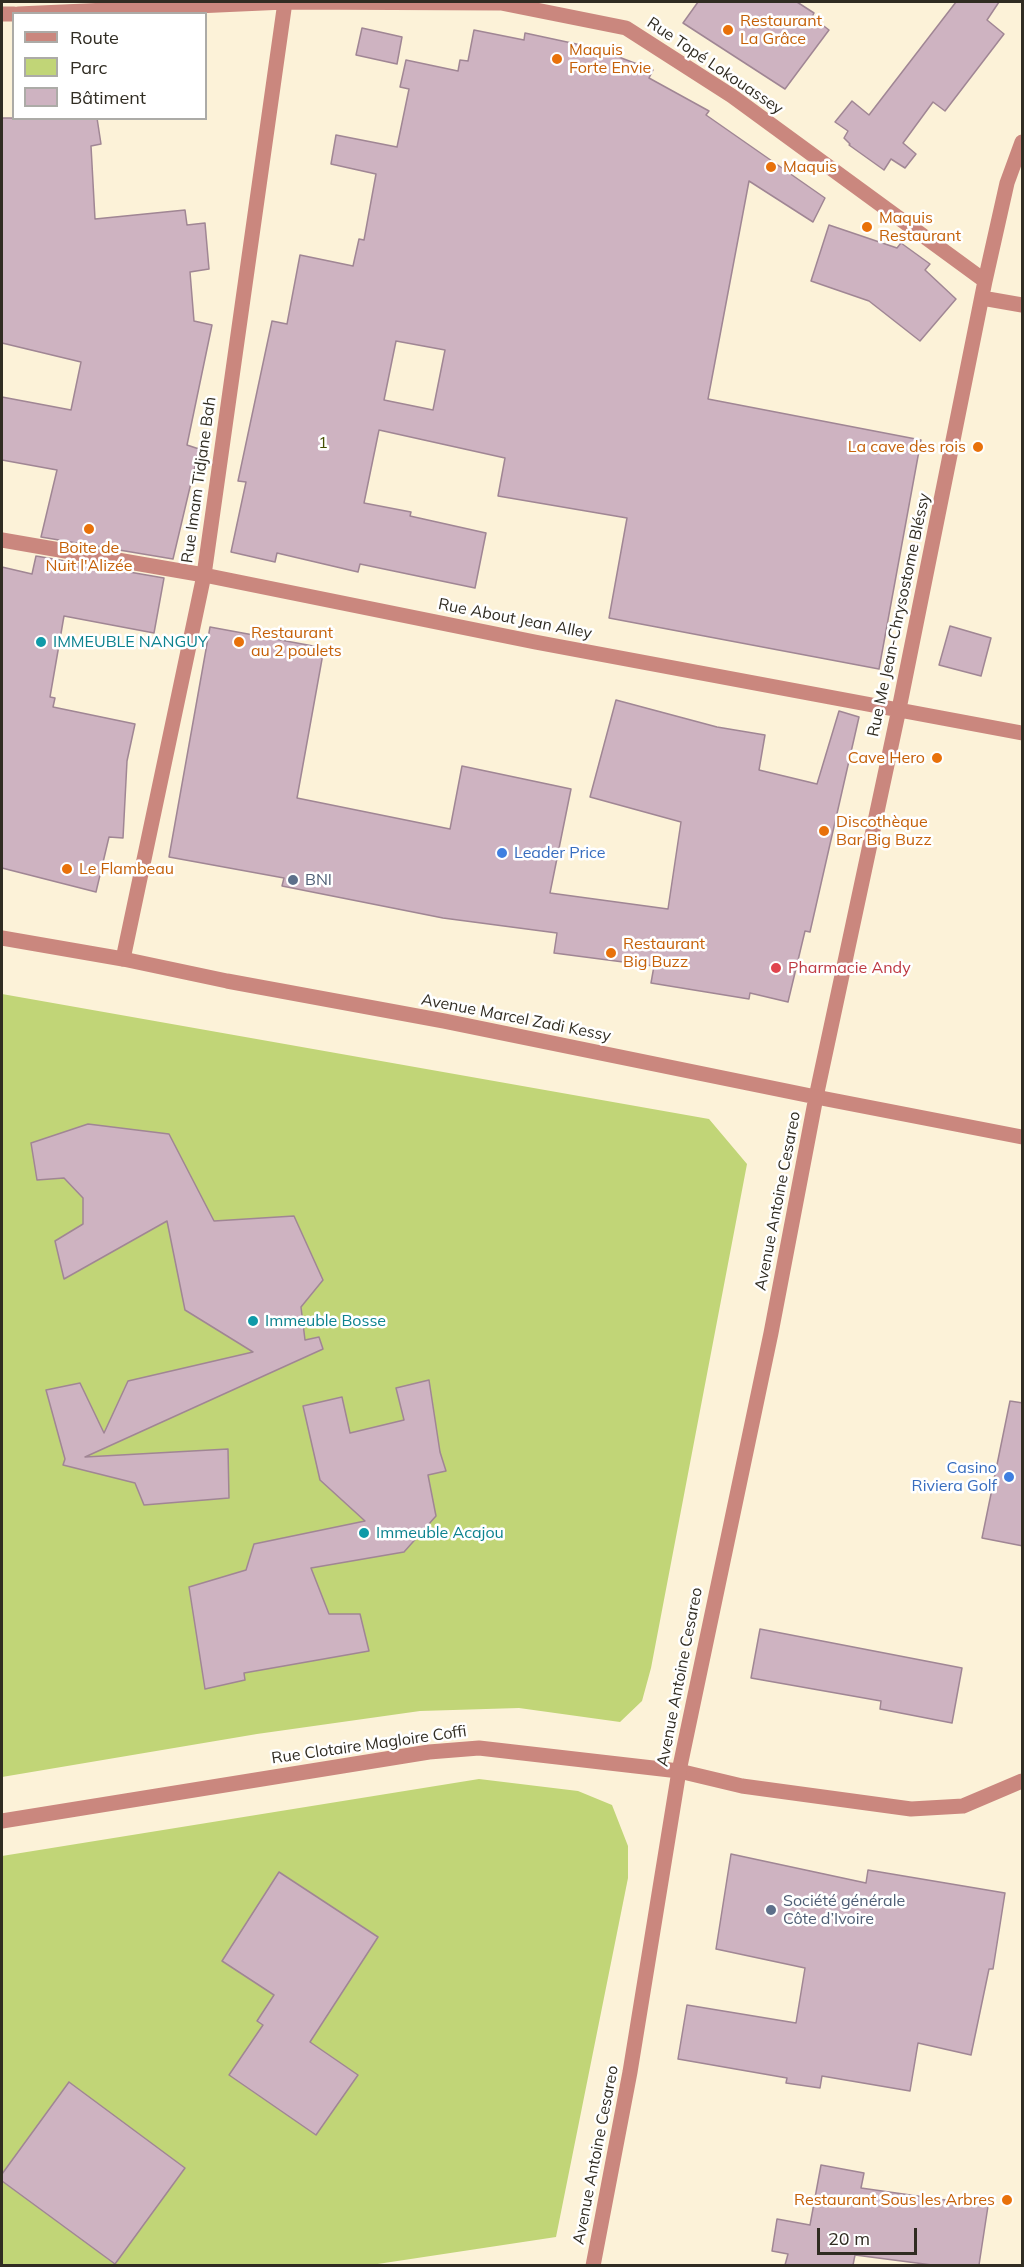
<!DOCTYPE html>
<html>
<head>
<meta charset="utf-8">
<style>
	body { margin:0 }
	#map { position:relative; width:1024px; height:2267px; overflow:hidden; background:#fcf2d8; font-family:Mulish,sans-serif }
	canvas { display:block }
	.frame { position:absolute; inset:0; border:3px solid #302c22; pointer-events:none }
	.legend { position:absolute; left:12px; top:12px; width:195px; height:108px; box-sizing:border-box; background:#fff; border:2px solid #acaba7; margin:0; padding:8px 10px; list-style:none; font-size:18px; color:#302c22 }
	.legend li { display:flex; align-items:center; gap:12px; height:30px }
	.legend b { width:30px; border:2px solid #acaba7 }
	.scale { position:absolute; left:817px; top:2228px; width:100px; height:27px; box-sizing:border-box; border:3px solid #302c22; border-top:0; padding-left:8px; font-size:18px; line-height:21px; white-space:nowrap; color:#302c22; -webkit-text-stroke:4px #fff; paint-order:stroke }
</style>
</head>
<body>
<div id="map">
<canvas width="1024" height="2267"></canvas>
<div class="frame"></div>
<ul class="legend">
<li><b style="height:8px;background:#ca877e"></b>Route</li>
<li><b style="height:16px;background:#c1d577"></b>Parc</li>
<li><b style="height:16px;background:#ceb3c1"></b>Bâtiment</li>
</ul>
<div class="scale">20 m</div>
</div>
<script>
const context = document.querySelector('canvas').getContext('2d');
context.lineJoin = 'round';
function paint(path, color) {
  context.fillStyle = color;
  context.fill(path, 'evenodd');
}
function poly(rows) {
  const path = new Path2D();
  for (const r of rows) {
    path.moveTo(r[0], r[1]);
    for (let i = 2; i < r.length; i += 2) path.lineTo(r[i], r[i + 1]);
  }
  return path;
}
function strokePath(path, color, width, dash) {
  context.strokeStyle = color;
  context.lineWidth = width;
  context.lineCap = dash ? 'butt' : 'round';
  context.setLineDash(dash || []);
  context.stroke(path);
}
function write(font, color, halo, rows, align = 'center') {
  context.font = font + ' Mulish,sans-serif';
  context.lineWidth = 5;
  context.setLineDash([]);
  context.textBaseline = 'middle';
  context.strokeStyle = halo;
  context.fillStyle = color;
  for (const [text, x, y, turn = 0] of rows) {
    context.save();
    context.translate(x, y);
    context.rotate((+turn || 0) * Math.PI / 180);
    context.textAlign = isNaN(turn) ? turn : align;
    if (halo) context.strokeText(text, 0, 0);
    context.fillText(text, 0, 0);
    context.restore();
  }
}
const green = poly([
	[2,994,709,1119,747,1164,651,1668,642,1701,620,1722,519,1708,420,1711,257,1734,2,1777],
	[479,1779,578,1791,612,1805,628,1846,628,1878,556,2237,371,2265,2,2266,2,1856]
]);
const building = poly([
	[698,2,797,2,814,13,812,17,829,30,785,89,683,23,698,2],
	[956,2,999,2,987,20,1004,34,945,111,933,102,903,143,916,154,905,168,891,159,884,170,849,145,850,144,844,138,848,131,835,122,852,101,869,115,956,2],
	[362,28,402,37,397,64,356,55,362,28],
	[474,30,524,40,525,33,595,48,653,70,649,78,709,111,706,115,825,198,813,222,749,181,708,399,921,440,879,669,609,618,627,518,498,496,505,458,379,430,364,503,411,512,410,516,486,533,475,588,360,564,358,572,277,553,275,562,231,552,246,482,238,481,272,321,287,324,300,255,353,266,359,239,364,240,376,174,331,164,336,135,397,147,409,89,400,87,406,60,458,71,460,60,468,61,474,30],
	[396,341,445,350,433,410,384,400,396,341],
	[2,118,97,118,101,144,91,146,95,219,185,210,187,225,205,223,209,269,190,272,194,321,212,325,187,445,199,449,173,559,41,537,57,470,2,460,2,397,71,410,81,362,2,343,2,118],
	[829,225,897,248,901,243,930,264,925,270,956,299,920,341,869,301,811,281,829,225],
	[36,556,164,578,154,633,64,616,50,697,55,698,53,707,135,724,127,761,123,838,109,837,96,892,2,868,2,567,32,574,36,556],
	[950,626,991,638,981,676,939,665,950,626],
	[210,627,324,648,297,798,450,829,462,766,571,789,550,893,668,909,681,822,590,797,616,700,717,727,765,735,759,770,817,784,839,711,859,717,810,932,805,931,788,1002,750,993,749,999,651,983,654,966,554,953,557,933,443,918,282,886,284,878,169,857,210,627],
	[88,1124,169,1134,214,1221,294,1216,323,1280,301,1307,305,1340,319,1337,323,1349,85,1457,228,1449,229,1498,144,1505,135,1483,63,1465,65,1459,46,1390,80,1383,104,1433,128,1381,253,1352,185,1310,167,1221,64,1279,55,1241,83,1224,83,1198,64,1178,37,1180,31,1143,88,1124],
	[429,1380,440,1452,446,1471,428,1475,436,1516,404,1552,311,1568,329,1614,360,1614,369,1651,244,1673,245,1680,205,1689,189,1587,246,1570,254,1544,365,1521,320,1480,303,1406,342,1397,350,1433,404,1420,396,1388,429,1380],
	[1010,1401,1023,1403,1023,1546,982,1538,1010,1401],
	[760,1629,962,1668,952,1723,880,1709,881,1701,751,1678,760,1629],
	[731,1854,866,1883,868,1870,1005,1893,993,1969,989,1969,971,2055,918,2043,910,2091,822,2076,820,2088,786,2083,787,2078,678,2059,687,2005,796,2023,805,1968,716,1949,731,1854],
	[279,1872,378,1937,310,2042,358,2075,316,2135,229,2075,263,2025,257,2021,274,1995,222,1961,279,1872],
	[69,2082,185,2168,115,2264,2,2181,2,2174,69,2082],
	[821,2165,864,2173,861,2188,988,2206,979,2265,932,2265,855,2255,853,2265,785,2265,788,2254,772,2251,777,2219,810,2225,821,2165]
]);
const minor = poly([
	[2,14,14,14],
	[18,14,285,2,501,3,626,28,732,96,985,281],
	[982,298,1022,305],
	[2,540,204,575,535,642,1022,733],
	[123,959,204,575,285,2],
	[816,1097,899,709,985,281,1007,183,1022,142],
	[2,1821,429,1752,479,1748,679,1771,742,1786,911,1809,963,1806,1022,1781]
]);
const tertiary = poly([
	[2,938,123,959,227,981,444,1021,816,1097,1022,1137],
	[593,2266,630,2072,679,1771,771,1333,816,1097]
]);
const markers = [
	[728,30,6,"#e8710a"],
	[557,59,6,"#e8710a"],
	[771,167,6,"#e8710a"],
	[867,227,6,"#e8710a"],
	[978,447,6,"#e8710a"],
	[89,529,6,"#e8710a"],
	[41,642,6,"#0f9aa8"],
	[239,642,6,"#e8710a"],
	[937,758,6,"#e8710a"],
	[824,831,6,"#e8710a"],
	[502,853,6,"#3f7fe0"],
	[67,869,6,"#e8710a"],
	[293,880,6,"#5c6f8a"],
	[611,953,6,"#e8710a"],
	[776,968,6,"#e0444e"],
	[253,1321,6,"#0f9aa8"],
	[1009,1477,6,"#3f7fe0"],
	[364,1533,6,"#0f9aa8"],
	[771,1910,6,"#5c6f8a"],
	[1007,2200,6,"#e8710a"]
];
const foodNames = [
	["Restaurant",740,21],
	["La Grâce",740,39],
	["Maquis",569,50],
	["Forte Envie",569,68],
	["Maquis",783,167],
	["Maquis",879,218],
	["Restaurant",879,236],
	["La cave des rois",966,447,"right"],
	["Boite de",89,548,"center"],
	["Nuit l'Alizée",89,566,"center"],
	["Restaurant",251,633],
	["au 2 poulets",251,651],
	["Cave Hero",925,758,"right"],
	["Discothèque",836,822],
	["Bar Big Buzz",836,840],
	["Le Flambeau",79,869],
	["Restaurant",623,944],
	["Big Buzz",623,962],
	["Restaurant Sous les Arbres",995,2200,"right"]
];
const streetNames = [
	["Rue Topé Lokouassey",715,66,34],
	["Rue Imam Tidjane Bah",199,480,-82],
	["Rue Me Jean-Chrysostome Bléssy",899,615,-78],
	["Rue About Jean Alley",515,619,11],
	["Avenue Marcel Zadi Kessy",516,1018,11],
	["Avenue Antoine Cesareo",778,1201,-79],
	["Avenue Antoine Cesareo",680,1677,-79],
	["Rue Clotaire Magloire Coffi",369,1745,-8],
	["Avenue Antoine Cesareo",596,2155,-79]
];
const parkNames = [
	["1",323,443]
];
const cultureNames = [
	["IMMEUBLE NANGUY",53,642],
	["Immeuble Bosse",265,1321],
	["Immeuble Acajou",376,1533]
];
const shopNames = [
	["Leader Price",514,853],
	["Casino",997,1468,"right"],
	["Riviera Golf",997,1486,"right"]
];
const serviceNames = [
	["BNI",305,880],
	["Société générale",783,1901],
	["Côte d’Ivoire",783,1919]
];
const healthNames = [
	["Pharmacie Andy",788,968]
];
paint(green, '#c1d577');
paint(building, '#ceb3c1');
strokePath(building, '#a08694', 1.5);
strokePath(minor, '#ca877e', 15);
strokePath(tertiary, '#ca877e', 15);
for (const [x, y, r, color] of markers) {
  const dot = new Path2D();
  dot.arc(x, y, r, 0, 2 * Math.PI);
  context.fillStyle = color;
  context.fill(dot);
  strokePath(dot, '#fff', 2);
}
write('16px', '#c56008', '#fff', foodNames, 'left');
write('16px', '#302c22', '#fff', streetNames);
write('16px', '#445004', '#fff', parkNames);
write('16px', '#0d838f', '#fff', cultureNames, 'left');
write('16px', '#366cbe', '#fff', shopNames, 'left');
write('16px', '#4e5e75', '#fff', serviceNames, 'left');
write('16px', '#be3a42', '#fff', healthNames, 'left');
</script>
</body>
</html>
